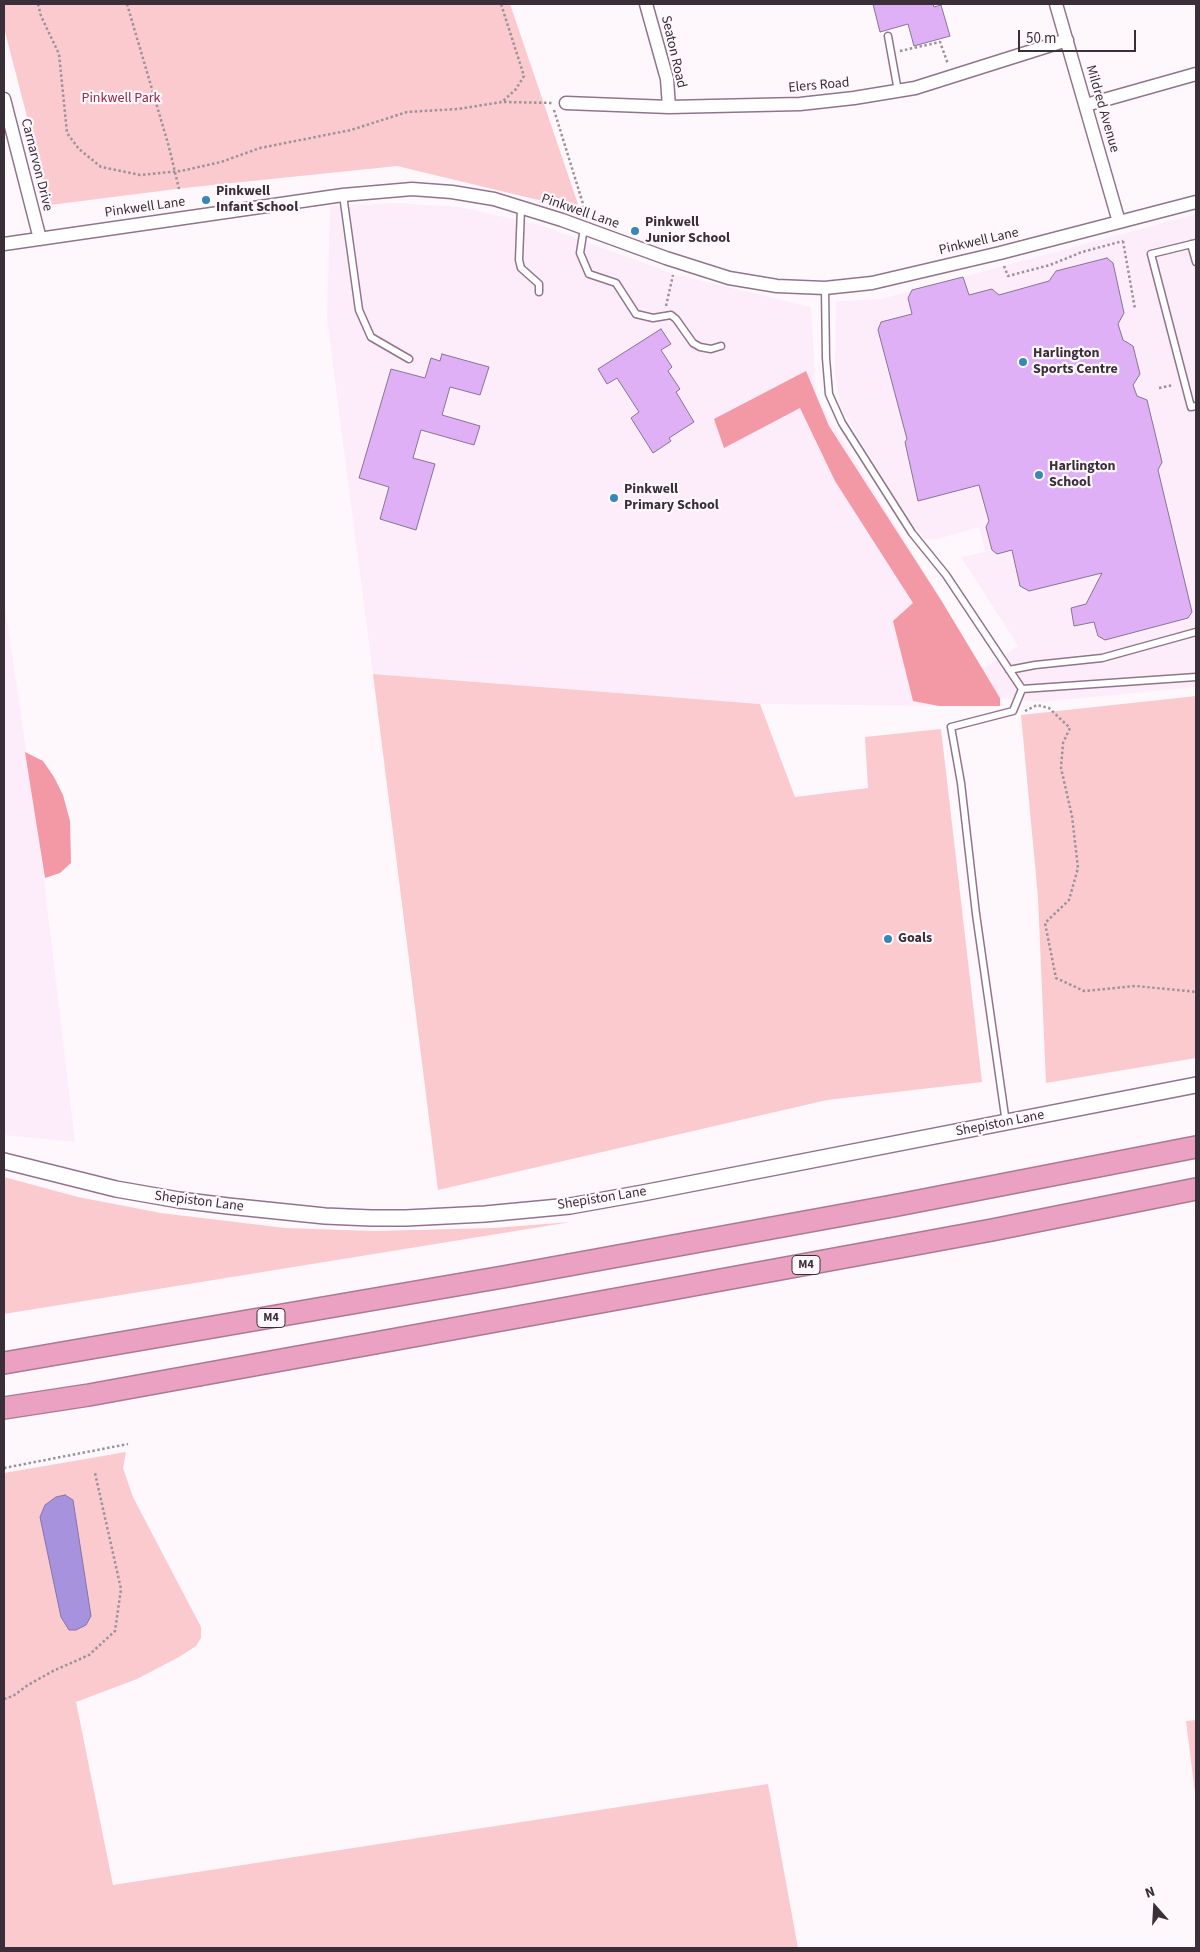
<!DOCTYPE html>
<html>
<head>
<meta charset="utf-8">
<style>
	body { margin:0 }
	#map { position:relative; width:1200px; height:1952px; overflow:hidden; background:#fef8fd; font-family:"Source Sans 3",sans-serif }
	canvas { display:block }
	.frame { position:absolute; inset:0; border:5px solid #3a2e38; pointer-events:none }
	.north { position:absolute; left:1130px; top:1882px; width:50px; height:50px; -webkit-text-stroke:4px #fef8fd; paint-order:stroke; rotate:341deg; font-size:14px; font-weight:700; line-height:20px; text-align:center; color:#3a2e38 }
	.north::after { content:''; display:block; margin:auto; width:18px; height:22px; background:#3a2e38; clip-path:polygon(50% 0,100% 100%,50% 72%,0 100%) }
	.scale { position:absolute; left:1018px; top:30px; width:118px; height:22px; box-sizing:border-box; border:2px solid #3a2e38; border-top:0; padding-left:6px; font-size:15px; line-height:18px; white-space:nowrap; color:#3a2e38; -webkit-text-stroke:4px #fef8fd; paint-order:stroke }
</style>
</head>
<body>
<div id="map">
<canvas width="1200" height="1952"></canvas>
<div class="frame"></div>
<div class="north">N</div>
<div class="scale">50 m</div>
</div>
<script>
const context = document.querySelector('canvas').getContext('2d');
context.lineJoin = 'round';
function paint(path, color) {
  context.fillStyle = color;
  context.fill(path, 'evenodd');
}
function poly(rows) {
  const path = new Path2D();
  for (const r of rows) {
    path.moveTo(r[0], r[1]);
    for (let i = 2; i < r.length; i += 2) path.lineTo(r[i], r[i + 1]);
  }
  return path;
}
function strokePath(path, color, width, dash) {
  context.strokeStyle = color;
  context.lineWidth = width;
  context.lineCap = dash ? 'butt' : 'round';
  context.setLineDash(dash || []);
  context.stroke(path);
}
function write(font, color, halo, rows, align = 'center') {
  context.font = font + ' "Source Sans 3",sans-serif';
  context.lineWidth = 4.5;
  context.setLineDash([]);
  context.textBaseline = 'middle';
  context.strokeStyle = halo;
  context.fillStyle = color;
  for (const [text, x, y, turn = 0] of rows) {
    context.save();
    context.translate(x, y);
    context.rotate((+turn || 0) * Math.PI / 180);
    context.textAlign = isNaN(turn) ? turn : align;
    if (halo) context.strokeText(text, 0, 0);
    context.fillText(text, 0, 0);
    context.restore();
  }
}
const built = poly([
	[397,203,460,207,540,225,674,274,811,307,816,397,941,600,939,706,760,704,373,674,327,319,330,206],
	[1196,214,1196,687,1042,702,1000,698,983,669,1018,646,961,557,985,552,979,527,934,540,924,539,893,496,840,406,835,373,836,301,881,299],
	[4,599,39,838,75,1142,4,1135]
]);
const green = poly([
	[4,4,510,4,580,210,397,166,184,188,50,205,4,28],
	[373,674,760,704,795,797,868,788,865,737,941,729,982,1082,827,1100,438,1190],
	[1196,696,1196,1058,1046,1083,1038,897,1021,715],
	[4,1177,78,1197,161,1213,285,1228,374,1231,493,1228,571,1222,4,1314],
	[126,1452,123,1468,133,1497,201,1627,201,1638,196,1646,179,1657,137,1679,76,1702,113,1885,768,1784,798,1948,4,1948,4,1473],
	[1196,1720,1196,1801,1186,1721]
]);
const forest = poly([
	[806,371,829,426,941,600,1000,698,1000,706,939,706,913,701,893,621,913,603,835,481,800,408,724,448,714,419],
	[25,752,43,761,54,777,63,795,70,821,71,863,60,873,45,878]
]);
const water = poly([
	[65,1495,73,1500,91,1616,86,1625,76,1630,69,1630,61,1617,40,1517,45,1505,56,1497,65,1495]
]);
const building = poly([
	[873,4,933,4,934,7,941,5,950,36,914,46,908,24,880,32,873,4],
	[1107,258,1113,263,1124,313,1118,324,1123,340,1133,346,1140,374,1133,385,1137,396,1147,400,1162,462,1158,470,1192,612,1188,618,1105,640,1098,636,1094,622,1074,626,1071,608,1086,604,1102,573,1029,591,1020,586,1012,550,997,554,992,550,986,527,989,521,979,485,918,501,905,442,907,439,878,330,881,322,912,314,908,298,912,290,963,277,969,295,992,289,999,295,1049,281,1056,271,1107,258],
	[661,329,671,344,661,350,672,367,668,371,680,389,676,392,694,422,669,438,671,441,653,453,631,418,639,412,617,378,607,384,598,369,661,329],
	[442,354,489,367,480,395,450,387,442,415,480,426,474,445,421,430,413,458,435,464,416,530,380,519,389,487,359,478,391,369,425,378,431,358,440,361,442,354]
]);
const path = poly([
	[38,4,41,16,59,54,67,133,79,149,101,167,140,175,181,171,221,162,260,148,351,130,407,112,458,109,502,102,516,89,524,76,501,4],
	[127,4,169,147,179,189],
	[900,51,940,42,948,64],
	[504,102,553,103],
	[554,110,584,207,582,212],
	[1123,241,1135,309],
	[1004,266,1008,276,1050,265,1082,252,1123,241],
	[666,306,673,275],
	[1159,388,1173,385],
	[1025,711,1037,705,1049,708,1070,728,1063,743,1061,768,1072,816,1078,868,1069,900,1045,923,1056,978,1084,991,1136,986,1196,992],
	[4,1468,128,1444],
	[4,1699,13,1696,28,1685,53,1671,89,1655,115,1631,121,1589,95,1473]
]);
const service = poly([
	[888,36,898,91],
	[343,195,359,310,371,337,409,359],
	[521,208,519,260,521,268,539,284,539,292],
	[584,228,580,253,589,274,616,283,636,314,653,318,671,315,676,319,693,343,700,347,711,349,721,346],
	[1196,243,1151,254,1191,407,1196,406],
	[1191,244,1196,262],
	[825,288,826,358,829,394,842,423,912,533,946,575,1022,689],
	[1009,670,1035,665,1102,658,1196,632],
	[1022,689,1196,677],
	[1006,1123,976,914,961,783,951,727,1013,711,1022,689]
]);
const minor = poly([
	[646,4,667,79,669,107],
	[1056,4,1119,222],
	[4,99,40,239],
	[566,103,669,107,800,104,854,98,915,88,1067,40],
	[1086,105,1196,74],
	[4,244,343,195,412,189,452,192,494,199,562,220,666,258,729,278,777,286,825,288,872,283,1000,253,1196,202]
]);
const tertiary = poly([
	[4,1161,116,1189,179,1200,228,1206,325,1216,371,1218,406,1218,485,1214,570,1206,643,1193,1196,1085]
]);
const motorway = poly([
	[4,1363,503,1277,898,1205,1196,1147],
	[4,1408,89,1395,650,1293,992,1230,1196,1189]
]);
const markers = [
	[206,200,5,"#3787b9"],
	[635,231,5,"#3787b9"],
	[1023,362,5,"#3787b9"],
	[1039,475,5,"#3787b9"],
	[614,498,5,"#3787b9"],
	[888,939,5,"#3787b9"]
];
const shields = [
	[806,1265,28],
	[271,1318,28]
];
const shieldNames = [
	["M4",806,1265],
	["M4",271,1318]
];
const streetNames = [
	["Seaton Road",673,52,77],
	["Elers Road",819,86,-5],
	["Mildred Avenue",1102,109,74],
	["Carnarvon Drive",36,165,76],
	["Pinkwell Lane",145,208,-8],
	["Pinkwell Lane",580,212,19],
	["Pinkwell Lane",979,242,-13],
	["Shepiston Lane",1000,1124,-11],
	["Shepiston Lane",602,1199,-9],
	["Shepiston Lane",199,1202,7]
];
const parkNames = [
	["Pinkwell Park",121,99]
];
const poiNames = [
	["Pinkwell",216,192],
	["Infant School",216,208],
	["Pinkwell",645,223],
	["Junior School",645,239],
	["Harlington",1033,354],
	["Sports Centre",1033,370],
	["Harlington",1049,467],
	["School",1049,483],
	["Pinkwell",624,490],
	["Primary School",624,506],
	["Goals",898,939]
];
paint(built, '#fdedfa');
paint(green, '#fbcacf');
paint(forest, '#f398a5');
paint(water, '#a692dd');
strokePath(water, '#8674ac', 1);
paint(building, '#e0b0f7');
strokePath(building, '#877491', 1);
strokePath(service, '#91748b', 9);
strokePath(minor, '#91748b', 15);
strokePath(tertiary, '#91748b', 18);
strokePath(motorway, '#ad7992', 24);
strokePath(path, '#9c939a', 2.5, [2.5, 2.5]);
strokePath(service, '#fff', 6);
strokePath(minor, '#fff', 12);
strokePath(tertiary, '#fff', 15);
strokePath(motorway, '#eba2c2', 21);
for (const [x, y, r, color] of markers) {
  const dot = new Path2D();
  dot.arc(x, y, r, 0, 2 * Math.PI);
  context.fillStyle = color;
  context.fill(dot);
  strokePath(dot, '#fef8fd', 2);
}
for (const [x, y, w] of shields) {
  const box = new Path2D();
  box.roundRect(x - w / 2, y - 9.5, w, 19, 4);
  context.fillStyle = '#fef8fd';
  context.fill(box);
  strokePath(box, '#3a2e38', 1);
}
write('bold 12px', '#3a2e38', null, shieldNames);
write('14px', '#3a2e38', '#fef8fd', streetNames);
write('14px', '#912841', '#fef8fd', parkNames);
write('bold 14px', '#3a2e38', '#fef8fd', poiNames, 'left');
</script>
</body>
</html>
